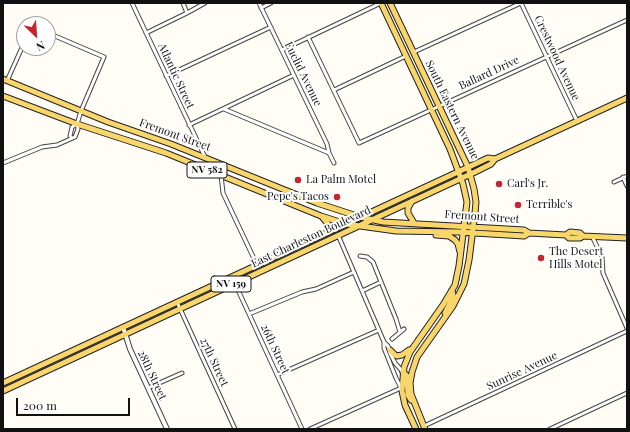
<!DOCTYPE html>
<html>
<head>
<meta charset="utf-8">
<style>
	body { margin:0 }
	#map { position:relative; width:630px; height:432px; overflow:hidden; background:#fffdf5; font-family:"Playfair Display",serif }
	canvas { display:block }
	.frame { position:absolute; inset:0; border:4px solid #111; pointer-events:none }
	.north { position:absolute; left:16px; top:16px; width:40px; height:40px; box-sizing:border-box; background:#fff; border:1px solid #a0a0a0; border-radius:50%; rotate:155deg; font-size:11px; font-weight:700; line-height:16px; text-align:center; color:#111 }
	.north::after { content:''; display:block; margin:auto; width:14px; height:18px; background:#c4262e; clip-path:polygon(50% 0,100% 100%,50% 72%,0 100%) }
	.scale { position:absolute; left:16px; top:398px; width:114px; height:18px; box-sizing:border-box; border:2px solid #111; border-top:0; padding-left:5px; font-size:12px; line-height:14px; white-space:nowrap; color:#111; -webkit-text-stroke:3px #fff; paint-order:stroke }
</style>
</head>
<body>
<div id="map">
<canvas width="630" height="432"></canvas>
<div class="frame"></div>
<div class="north">N</div>
<div class="scale">200 m</div>
</div>
<script>
const context = document.querySelector('canvas').getContext('2d');
context.lineJoin = 'round';
function poly(rows) {
  const path = new Path2D();
  for (const r of rows) {
    path.moveTo(r[0], r[1]);
    for (let i = 2; i < r.length; i += 2) path.lineTo(r[i], r[i + 1]);
  }
  return path;
}
function strokePath(path, color, width, dash) {
  context.strokeStyle = color;
  context.lineWidth = width;
  context.lineCap = dash ? 'butt' : 'round';
  context.setLineDash(dash || []);
  context.stroke(path);
}
function write(font, color, halo, rows, align = 'center') {
  context.font = font + ' "Playfair Display",serif';
  context.lineWidth = 4;
  context.setLineDash([]);
  context.textBaseline = 'middle';
  context.strokeStyle = halo;
  context.fillStyle = color;
  for (const [text, x, y, turn = 0] of rows) {
    context.save();
    context.translate(x, y);
    context.rotate((+turn || 0) * Math.PI / 180);
    context.textAlign = isNaN(turn) ? turn : align;
    if (halo) context.strokeText(text, 0, 0);
    context.fillText(text, 0, 0);
    context.restore();
  }
}
const minor = poly([
	[132,3,205,157],
	[183,3,187,13],
	[259,3,327,144,329,153,334,163],
	[521,3,577,121],
	[261,8,271,3],
	[27,24,29,22,33,21,37,24],
	[146,33,187,13,205,3],
	[308,37,359,143,627,20],
	[282,50,381,3],
	[414,52,521,3],
	[166,76,271,27],
	[7,81,24,43],
	[334,90,406,56],
	[224,109,329,153],
	[189,125,294,75],
	[72,138,70,136,72,127,77,124],
	[3,163,42,147,57,145,75,137,78,129,77,124,81,111,104,57,48,33],
	[221,175,223,193,257,265],
	[623,177,627,186],
	[614,182,627,176],
	[338,235,384,342,388,346,390,353,395,363,403,372],
	[592,236,602,257,603,273,627,328],
	[360,256,367,257,373,262,396,319,400,332],
	[232,277,302,429],
	[362,291,381,282],
	[177,302,235,429],
	[249,314,302,292,316,289,354,272],
	[392,339,404,329],
	[277,375,379,330],
	[148,388,182,373],
	[424,426,627,331],
	[310,429,401,388,396,378,384,348,384,342],
	[550,429,627,393]
]);
const tertiary = poly([
	[123,327,130,349,167,429]
]);
const primary = poly([
	[381,3,450,149,463,184,467,202,459,266,455,285,443,305,410,352,404,367,402,391,405,405,416,429],
	[390,3,468,167,474,189,476,202,475,213,469,260,464,284,453,306,417,357,412,372,410,383,411,394,425,429],
	[3,79,108,122,171,144,317,203,360,217,383,222,524,230,529,233,566,235,569,238,580,238,583,236,627,238],
	[3,96,77,124,166,153,321,216,346,224,396,231,458,232,524,236,529,233],
	[412,201,408,208,408,213,414,223],
	[323,218,328,224,329,227,327,232],
	[436,235,449,236,455,240,458,244,460,252],
	[566,235,570,232,580,233,583,236],
	[445,313,452,299,453,295,452,290],
	[390,350,395,355,397,356,402,355,409,350],
	[403,372,407,376,408,395,411,400],
	[3,383,488,158,495,159],
	[3,391,475,172,491,164,495,159,627,98]
]);
const markers = [
	[298,180,4,"#c4262e"],
	[499,184,4,"#c4262e"],
	[337,197,4,"#c4262e"],
	[518,205,4,"#c4262e"],
	[541,258,4,"#c4262e"]
];
const shields = [
	[207,170,40],
	[231,284,40]
];
const shieldNames = [
	["NV 582",207,170],
	["NV 159",231,284]
];
const streetNames = [
	["Crestwood Avenue",557,58,65],
	["Ballard Drive",489,73,-25],
	["Euclid Avenue",303,74,64],
	["Atlantic Street",176,76,65],
	["South Eastern Avenue",452,110,64],
	["Fremont Street",175,135,20],
	["Fremont Street",482,217,4],
	["East Charleston Boulevard",311,237,-25],
	["26th Street",275,349,65],
	["27th Street",214,362,65],
	["Sunrise Avenue",522,371,-25],
	["28th Street",152,375,65]
];
const poiNames = [
	["La Palm Motel",306,180],
	["Carl's Jr.",507,184],
	["Pepe's Tacos",329,197,"right"],
	["Terrible's",526,205],
	["The Desert",549,252],
	["Hills Motel",549,265]
];
strokePath(minor, '#444', 5);
strokePath(tertiary, '#444', 6);
strokePath(primary, '#222', 7);
strokePath(minor, '#fff', 3);
strokePath(tertiary, '#fff', 4);
strokePath(primary, '#f9d66b', 5);
for (const [x, y, r, color] of markers) {
  const dot = new Path2D();
  dot.arc(x, y, r, 0, 2 * Math.PI);
  context.fillStyle = color;
  context.fill(dot);
  strokePath(dot, '#fff', 1.5);
}
for (const [x, y, w] of shields) {
  const box = new Path2D();
  box.roundRect(x - w / 2, y - 8, w, 16, 3);
  context.fillStyle = '#fff';
  context.fill(box);
  strokePath(box, '#111', 1);
}
write('bold 10px', '#111', null, shieldNames);
write('11px', '#111', '#fff', streetNames);
write('11px', '#111', '#fff', poiNames, 'left');
</script>
</body>
</html>
